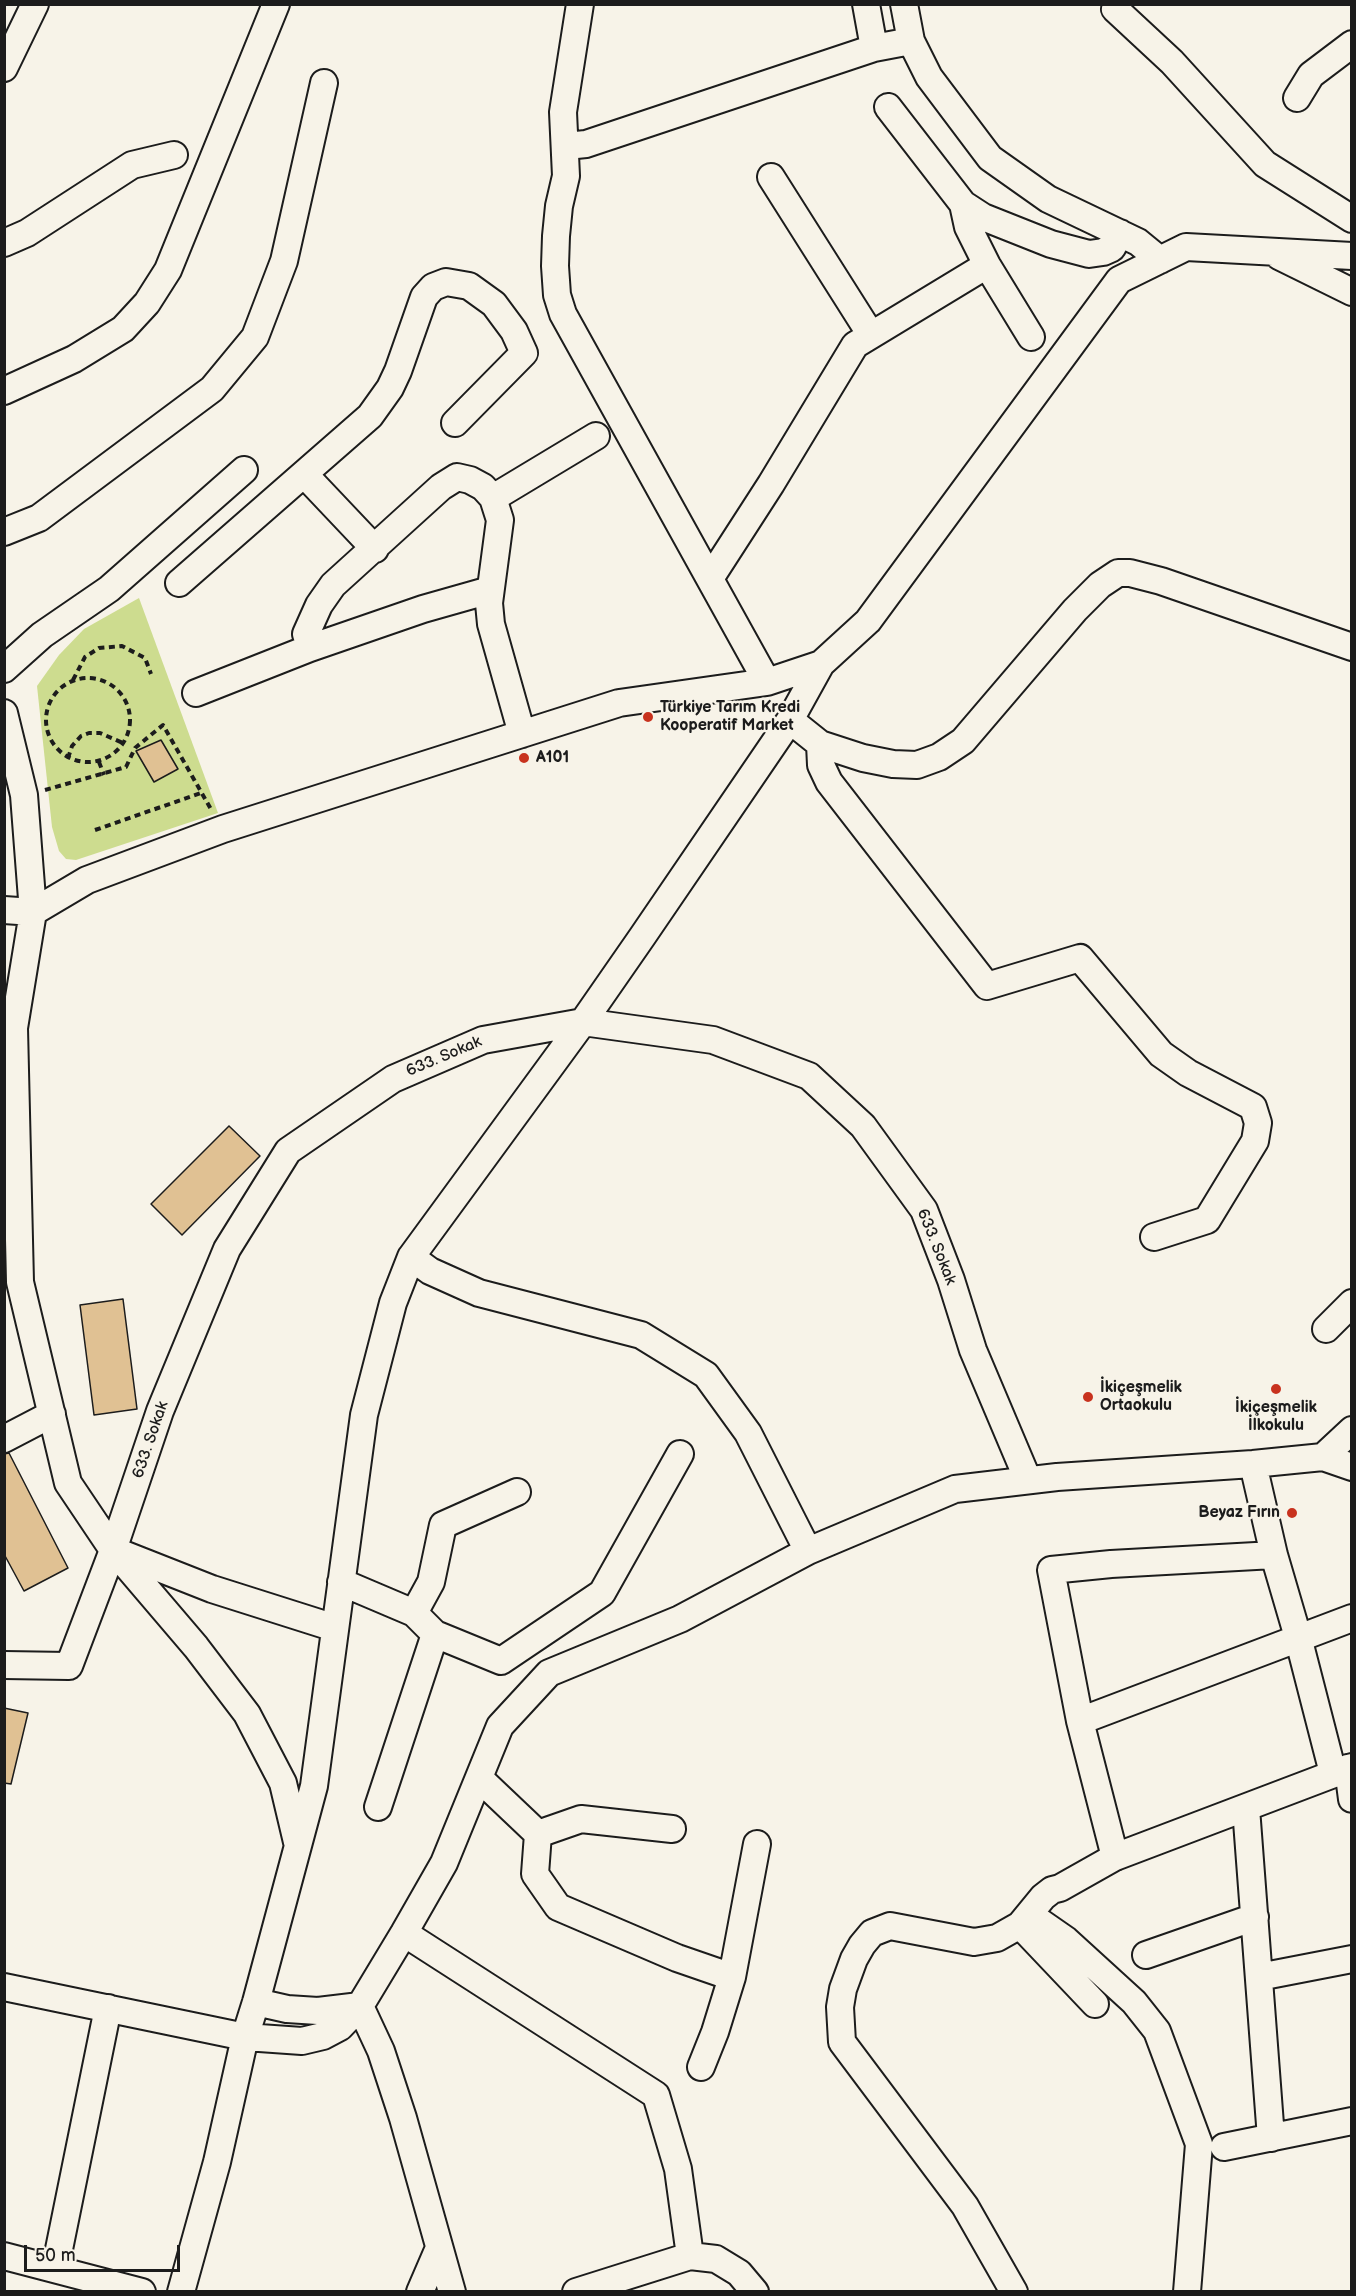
<!DOCTYPE html>
<html>
<head>
<meta charset="utf-8">
<style>
	body { margin:0 }
	#map { position:relative; width:1356px; height:2296px; overflow:hidden; background:#f7f3e8; font-family:"Balsamiq Sans",sans-serif }
	canvas { display:block }
	.frame { position:absolute; inset:0; border:6px solid #1c1c1c; pointer-events:none }
	.scale { position:absolute; left:24px; top:2245px; width:156px; height:27px; box-sizing:border-box; border:3px solid #1c1c1c; border-top:0; padding-left:8px; font-size:18px; line-height:21px; white-space:nowrap; color:#1c1c1c; -webkit-text-stroke:4px #f7f3e8; paint-order:stroke }
</style>
</head>
<body>
<div id="map">
<canvas width="1356" height="2296"></canvas>
<div class="frame"></div>
<div class="scale">50 m</div>
</div>
<script>
const context = document.querySelector('canvas').getContext('2d');
context.lineJoin = 'round';
function paint(path, color) {
  context.fillStyle = color;
  context.fill(path, 'evenodd');
}
function poly(rows) {
  const path = new Path2D();
  for (const r of rows) {
    if (r.length === 3) {
      path.moveTo(r[0] + r[2], r[1]);
      path.arc(r[0], r[1], r[2], 0, 2 * Math.PI);
      continue;
    }
    path.moveTo(r[0], r[1]);
    for (let i = 2; i < r.length; i += 2) path.lineTo(r[i], r[i + 1]);
  }
  return path;
}
function strokePath(path, color, width, dash) {
  context.strokeStyle = color;
  context.lineWidth = width;
  context.lineCap = dash ? 'butt' : 'round';
  context.setLineDash(dash || []);
  context.stroke(path);
}
function write(font, color, halo, rows, align = 'center') {
  context.font = font + ' "Balsamiq Sans",sans-serif';
  context.lineWidth = 5;
  context.setLineDash([]);
  context.textBaseline = 'middle';
  context.strokeStyle = halo;
  context.fillStyle = color;
  for (const [text, x, y, turn = 0] of rows) {
    context.save();
    context.translate(x, y);
    context.rotate((+turn || 0) * Math.PI / 180);
    context.textAlign = isNaN(turn) ? turn : align;
    if (halo) context.strokeText(text, 0, 0);
    context.fillText(text, 0, 0);
    context.restore();
  }
}
const green = poly([
	[139,598,218,813,76,860,66,859,59,851,52,827,37,686,59,655,84,629]
]);
const building = poly([
	[161,740,178,769,154,782,136,751,161,740],
	[229,1126,260,1156,182,1235,151,1204,229,1126],
	[123,1299,137,1409,94,1415,80,1305,123,1299],
	[9,1453,68,1568,24,1591,4,1554,4,1454,9,1453],
	[4,1708,28,1713,11,1784,4,1783,4,1708]
]);
const path = poly([
	[88,720,42],
	[73,680,85,657,99,648,122,646,145,658,151,674],
	[68,758,72,746,81,736,89,733,100,733,123,743],
	[99,762,104,775],
	[45,790,126,767,135,748,163,725,212,811],
	[95,830,201,793]
]);
const minor = poly([
	[580,4,563,112,566,176,559,206,556,236,555,266,557,295,563,314,767,682],
	[866,4,874,48],
	[904,4,911,41,929,77,990,158,1048,199,1138,242,1160,260],
	[1117,4,1115,9,1172,62,1265,164,1352,219],
	[4,68,35,4],
	[1297,98,1311,75,1352,44],
	[888,107,963,204,983,217,1051,244,1089,254,1103,252,1112,248,1120,233],
	[566,146,586,144,874,48,911,41],
	[771,177,871,335],
	[963,204,968,227,987,265,1031,337],
	[4,243,27,233,132,165,174,155],
	[1279,256,1352,292],
	[4,391,74,359,123,329,147,303,168,270,276,4],
	[304,474,375,549],
	[493,498,596,436],
	[4,532,39,518,212,389,255,337,284,261,324,83],
	[711,577,771,484,855,345,987,265],
	[179,583,370,416,390,388,398,371,424,297,433,287,446,282,469,286,494,304,514,331,524,353,455,423],
	[310,648,306,634,319,605,333,585,441,487,457,477,470,480,483,487,493,498,500,520,489,603,491,624,522,734],
	[4,669,42,635,109,589,244,470],
	[196,693,310,648,423,609,490,590],
	[4,713,24,795,33,912,87,880,223,829,619,703,767,682,821,664,868,621,1119,280,1186,247,1352,256],
	[790,720,820,744,863,758,893,764,917,765,939,757,963,741,1075,610,1100,585,1118,573,1130,573,1161,581,1352,647],
	[820,744,821,765,829,782,987,986,1080,958,1161,1054,1188,1073,1253,1107,1258,1123,1255,1141,1207,1220,1154,1237],
	[4,910,33,912,14,1028,20,1282,68,1483,113,1550,212,1589,335,1628],
	[1326,1329,1352,1303],
	[4,1439,52,1414],
	[1323,1457,1352,1430],
	[1253,1464,1274,1555,1298,1637,1333,1773],
	[808,1551,748,1433,706,1375,641,1335,479,1293,430,1271,411,1257,583,1022,642,937,790,720,821,664],
	[115,1552,196,1647,247,1714,283,1783,297,1842],
	[341,1582,414,1613,435,1634,501,1661,602,1593,680,1454],
	[414,1613,431,1582,443,1525,517,1492],
	[4,1665,69,1666,113,1550,160,1411,227,1249,288,1151,393,1079,483,1040,583,1022,713,1040,809,1076,863,1126,924,1210,951,1280,973,1350,1028,1480],
	[1080,1721,1352,1618],
	[1348,1768,1352,1799],
	[479,1778,538,1834,535,1874,558,1907,677,1958,732,1977],
	[378,1807,435,1634],
	[1246,1808,1271,2138],
	[538,1834,581,1819,672,1829],
	[1115,1857,1080,1721,1051,1570,1111,1564,1274,1555],
	[1030,1915,1066,1940,1134,2002,1157,2031,1199,2144,1187,2292],
	[1020,1925,1095,2004],
	[404,1933,656,2095,678,2169,690,2256],
	[1146,1955,1255,1917],
	[1259,1977,1352,1959],
	[4,1987,245,2037,302,2041,323,2036,340,2027,360,2006],
	[256,2002,287,2009,318,2011,360,2006],
	[701,2067,715,2032,732,1977,757,1844],
	[1224,2147,1352,2121],
	[4,2256,142,2292],
	[55,2269,108,2008],
	[181,2292,217,2162,245,2037,256,2002,314,1786,364,1415,393,1303,411,1257],
	[420,2292,439,2248],
	[452,2292,403,2118,381,2051,360,2006,404,1933,444,1863,500,1726,549,1673,680,1619,808,1551,955,1489,1057,1477,1253,1464,1323,1457,1352,1467],
	[576,2292,690,2256,716,2259,739,2273,755,2292],
	[1014,2292,965,2206,842,2042,840,2007,843,1989,854,1959,862,1945,872,1933,890,1926,974,1942,997,1938,1020,1925,1043,1897,1052,1890,1060,1888,1115,1857,1352,1767]
]);
const markers = [
	[648,717,6,"#c8321e"],
	[524,758,6,"#c8321e"],
	[1276,1389,6,"#c8321e"],
	[1088,1397,6,"#c8321e"],
	[1292,1513,6,"#c8321e"]
];
const poiNames = [
	["Türkiye Tarım Kredi",660,708],
	["Kooperatif Market",660,726],
	["A101",536,758],
	["İkiçeşmelik",1100,1388],
	["Ortaokulu",1100,1406],
	["İkiçeşmelik",1276,1408,"center"],
	["İlkokulu",1276,1426,"center"],
	["Beyaz Fırın",1280,1513,"right"]
];
const streetNames = [
	["633. Sokak",444,1057,-23],
	["633. Sokak",936,1247,68],
	["633. Sokak",151,1440,-71]
];
paint(green, '#cddc8f');
paint(building, '#e0c193');
strokePath(building, '#1c1c1c', 1.5);
strokePath(minor, '#1c1c1c', 30);
strokePath(path, '#1c1c1c', 4, [6, 4.5]);
strokePath(minor, '#f7f3e8', 26);
for (const [x, y, r, color] of markers) {
  const dot = new Path2D();
  dot.arc(x, y, r, 0, 2 * Math.PI);
  context.fillStyle = color;
  context.fill(dot);
  strokePath(dot, '#f7f3e8', 2);
}
write('bold 16px', '#1c1c1c', '#f7f3e8', poiNames, 'left');
write('16px', '#1c1c1c', '#f7f3e8', streetNames);
</script>
</body>
</html>
